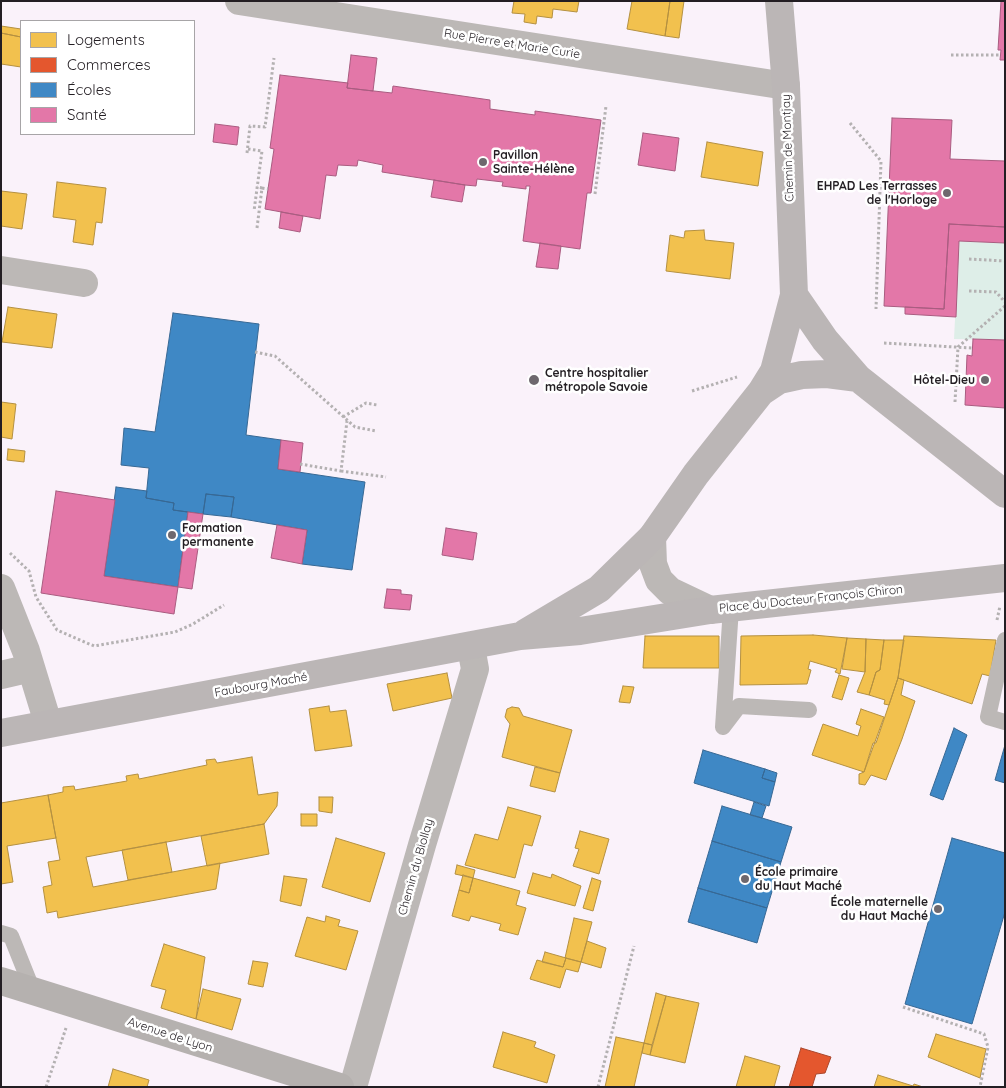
<!DOCTYPE html>
<html>
<head>
<meta charset="utf-8">
<style>
	body { margin:0 }
	#map { position:relative; width:1006px; height:1088px; overflow:hidden; background:#faf2fa; font-family:Quicksand,sans-serif }
	canvas { display:block }
	.frame { position:absolute; inset:0; border:2px solid #231e23; pointer-events:none }
	.legend { position:absolute; left:20px; top:20px; width:175px; height:115px; box-sizing:border-box; background:#fff; border:1px solid #a7a5a7; margin:0; padding:6px 9px; list-style:none; font-size:15px; color:#231e23 }
	.legend li { display:flex; align-items:center; gap:10px; height:25px }
	.legend b { width:25px; border:1px solid #a7a5a7 }
</style>
</head>
<body>
<div id="map">
<canvas width="1006" height="1088"></canvas>
<div class="frame"></div>
<ul class="legend">
<li><b style="height:14px;background:#f2c14e"></b>Logements</li>
<li><b style="height:14px;background:#e4572e"></b>Commerces</li>
<li><b style="height:14px;background:#3f88c5"></b>Écoles</li>
<li><b style="height:14px;background:#e377a8"></b>Santé</li>
</ul>
</div>
<script>
const context = document.querySelector('canvas').getContext('2d');
context.lineJoin = 'round';
function paint(path, color) {
  context.fillStyle = color;
  context.fill(path, 'evenodd');
}
function poly(rows) {
  const path = new Path2D();
  for (const r of rows) {
    path.moveTo(r[0], r[1]);
    for (let i = 2; i < r.length; i += 2) path.lineTo(r[i], r[i + 1]);
  }
  return path;
}
function strokePath(path, color, width, dash) {
  context.strokeStyle = color;
  context.lineWidth = width;
  context.lineCap = dash ? 'butt' : 'round';
  context.setLineDash(dash || []);
  context.stroke(path);
}
function write(font, color, halo, rows, align = 'center') {
  context.font = font + ' Quicksand,sans-serif';
  context.lineWidth = 5;
  context.setLineDash([]);
  context.textBaseline = 'middle';
  context.strokeStyle = halo;
  context.fillStyle = color;
  for (const [text, x, y, turn = 0] of rows) {
    context.save();
    context.translate(x, y);
    context.rotate((+turn || 0) * Math.PI / 180);
    context.textAlign = isNaN(turn) ? turn : align;
    if (halo) context.strokeText(text, 0, 0);
    context.fillText(text, 0, 0);
    context.restore();
  }
}
const green = poly([
	[959,241,1005,243,1005,340,954,339]
]);
const homes = poly([
	[514,1,579,1,577,12,553,9,552,18,537,16,536,24,524,22,525,14,512,13,514,1],
	[632,1,670,1,665,36,627,29,632,1],
	[670,1,684,1,679,38,665,36,670,1],
	[1,26,21,29,21,37,1,33,1,26],
	[1,33,21,37,21,67,1,64,1,33],
	[707,142,763,152,758,186,701,177,707,142],
	[57,182,106,188,102,223,96,222,93,245,73,242,76,220,53,217,57,182],
	[1,191,27,194,22,229,1,226,1,191],
	[704,230,705,240,734,243,730,279,666,271,670,235,684,238,685,231,704,230],
	[8,307,57,314,52,348,2,342,8,307],
	[1,402,16,404,12,439,1,437,1,402],
	[8,449,25,451,24,462,7,460,8,449],
	[813,635,847,638,840,674,835,672,837,669,810,661,808,669,811,670,807,684,740,685,741,636,813,635],
	[645,636,719,636,719,668,643,668,645,636],
	[904,636,996,640,990,676,982,674,972,704,898,678,904,636],
	[847,638,866,639,865,672,842,669,847,638],
	[866,639,884,640,880,670,876,672,869,695,857,692,865,672,866,639],
	[884,640,904,640,898,678,889,705,884,704,885,700,869,695,876,672,880,670,884,640],
	[447,673,452,698,393,711,387,684,447,673],
	[839,675,849,678,842,700,832,697,839,675],
	[898,678,904,680,901,695,915,701,902,739,886,780,871,775,865,785,859,784,859,774,864,772,873,743,876,743,898,678],
	[623,686,634,687,630,703,619,702,623,686],
	[329,706,330,712,346,710,352,746,315,751,309,709,329,706],
	[512,707,519,708,523,716,572,730,560,773,502,757,510,724,505,717,507,709,512,707],
	[861,709,884,717,864,772,812,755,823,724,858,736,861,726,856,724,861,709],
	[252,757,258,795,278,792,277,806,264,824,86,857,93,887,220,863,216,889,58,918,57,911,47,913,43,887,52,885,48,862,60,860,48,795,63,792,63,787,74,786,75,790,127,781,126,776,138,774,139,779,207,765,206,760,215,759,217,763,252,757],
	[535,767,560,773,555,792,530,786,535,767],
	[48,795,56,838,7,846,13,882,1,884,1,803,48,795],
	[319,797,333,797,332,813,319,811,319,797],
	[508,807,541,816,532,846,524,844,515,878,465,865,475,834,498,840,508,807],
	[301,814,317,814,317,826,301,826,301,814],
	[264,824,269,854,207,866,201,836,264,824],
	[580,831,609,839,599,874,573,866,579,849,575,848,580,831],
	[336,838,385,853,370,902,322,887,336,838],
	[166,842,172,872,128,880,122,850,166,842],
	[457,865,475,870,473,878,455,874,457,865],
	[533,873,551,878,552,874,581,886,575,906,527,893,533,873],
	[463,875,473,878,469,893,459,890,463,875],
	[284,876,307,879,301,906,280,901,284,876],
	[473,878,520,891,516,905,526,908,518,935,499,930,501,924,471,916,469,921,452,916,459,890,469,893,473,878],
	[592,878,601,881,593,911,583,908,592,878],
	[326,916,340,920,338,926,358,931,346,970,295,956,307,917,325,922,326,916],
	[574,918,592,922,581,962,565,958,574,918],
	[587,941,606,948,601,968,581,962,587,941],
	[164,944,205,957,196,1019,161,1008,166,990,151,986,164,944],
	[545,952,566,958,563,967,542,962,545,952],
	[566,958,581,962,578,972,566,969,560,988,530,979,537,960,563,967,566,958],
	[253,961,268,963,263,987,248,984,253,961],
	[203,989,241,999,232,1030,196,1019,203,989],
	[656,993,666,996,652,1045,644,1043,656,993],
	[666,996,699,1003,685,1063,650,1055,666,996],
	[503,1032,536,1042,534,1047,555,1055,547,1083,493,1067,503,1032],
	[936,1034,986,1049,980,1078,928,1057,936,1034],
	[616,1037,644,1043,634,1087,605,1087,616,1037],
	[644,1043,652,1045,650,1055,642,1053,644,1043],
	[745,1056,780,1066,774,1087,736,1087,745,1056],
	[113,1069,149,1080,147,1087,108,1087,113,1069],
	[878,1075,913,1086,914,1084,923,1087,874,1087,878,1075]
]);
const shops = poly([
	[801,1048,831,1057,825,1073,816,1074,812,1087,789,1087,801,1048]
]);
const schools = poly([
	[173,313,259,324,246,435,281,440,278,469,365,482,352,570,302,564,307,530,231,517,234,497,206,494,203,514,173,510,174,503,146,498,149,468,121,465,124,428,155,432,173,313],
	[116,487,147,491,146,498,174,503,173,510,188,512,178,587,104,576,116,487],
	[206,494,234,497,231,517,203,514,206,494],
	[954,728,967,735,943,800,930,795,954,728],
	[1005,745,1005,783,995,780,1005,745],
	[703,750,765,769,762,778,775,782,769,806,694,783,703,750],
	[765,769,777,773,775,782,762,778,765,769],
	[754,802,766,806,762,818,750,815,754,802],
	[722,806,792,827,781,862,712,841,722,806],
	[952,838,1005,853,1005,912,972,1024,905,1004,952,838],
	[712,841,781,862,767,908,698,888,712,841],
	[698,888,767,908,757,943,688,922,698,888]
]);
const health = poly([
	[1001,1,1005,1,1005,60,1000,60,1001,50,998,50,1001,1],
	[351,55,377,58,373,91,347,88,351,55],
	[280,75,348,83,347,88,392,93,393,86,490,100,490,109,535,115,535,111,601,120,591,193,587,193,580,249,523,241,530,186,526,186,526,189,502,186,503,182,477,179,476,186,465,185,382,172,383,165,358,160,357,166,338,165,336,176,326,175,320,219,265,209,274,149,270,148,280,75],
	[892,118,952,120,950,159,1005,161,1005,227,949,224,944,309,884,306,892,118],
	[215,124,239,127,237,145,213,142,215,124],
	[643,133,679,138,675,171,638,165,643,133],
	[434,180,465,185,462,202,431,197,434,180],
	[281,212,303,216,300,232,279,228,281,212],
	[949,224,1005,227,1005,243,959,241,956,317,905,314,905,307,944,309,949,224],
	[540,243,561,246,558,269,536,267,540,243],
	[973,339,1005,340,1005,408,965,405,967,355,972,356,973,339],
	[281,440,303,443,300,472,278,469,281,440],
	[56,491,115,500,104,576,178,587,174,614,41,593,56,491],
	[188,512,203,514,192,589,178,587,188,512],
	[277,525,307,530,302,564,271,558,277,525],
	[446,528,477,533,473,560,442,555,446,528],
	[387,589,401,590,401,594,412,595,410,610,384,608,387,589]
]);
const path = poly([
	[951,55,1001,55],
	[850,123,881,161,876,309],
	[248,149,262,151,254,211],
	[247,153,250,126,265,127,274,58],
	[262,188,268,189],
	[595,194,606,106],
	[257,228,262,188,257,187],
	[969,259,1005,261],
	[969,291,996,292,1005,302],
	[884,343,972,348],
	[255,352,275,356,355,427,376,431],
	[692,391,737,377],
	[955,402,958,347,1005,306],
	[343,417,366,403,377,405],
	[300,464,341,471,347,421],
	[341,471,386,477],
	[10,553,29,571,36,597,57,630,94,646,175,632,193,624,224,605],
	[997,620,1000,606],
	[903,1007,984,1034,988,1047,980,1087],
	[46,1087,66,1028],
	[598,1087,634,946]
]);
const lane = poly([
	[1005,640,988,717,1005,722],
	[723,727,731,608],
	[723,727,739,706,809,710],
	[1,933,11,936,33,991]
]);
const street = poly([
	[239,1,786,86],
	[1,270,84,283],
	[652,537,653,564,659,580,670,591,710,610],
	[1,588,26,651,48,723],
	[1,675,31,668],
	[353,1087,422,845,475,669,471,647]
]);
const secondary = poly([
	[794,295,825,340,858,378,1005,494],
	[761,392,774,371,794,295,786,86,779,1],
	[525,633,599,589,652,537,696,474,761,392,779,380,802,375,827,374,858,378],
	[1,733,520,636,580,631,710,610,1005,578]
]);
const primary = poly([
	[1,981,340,1087]
]);
const markers = [
	[483,162,5,"#6e686e"],
	[947,193,5,"#6e686e"],
	[534,380,6,"#6e686e"],
	[985,380,5,"#6e686e"],
	[172,535,5,"#6e686e"],
	[745,879,5,"#6e686e"],
	[938,909,5,"#6e686e"]
];
const streetNames = [
	["Rue Pierre et Marie Curie",512,44,9],
	["Chemin de Montjay",788,148,-92],
	["Place du Docteur François Chiron",811,599,-6],
	["Faubourg Maché",261,685,-10],
	["Chemin du Biollay",416,867,-74],
	["Avenue de Lyon",170,1035,18]
];
const poiNames = [
	["Pavillon",493,155],
	["Sainte-Hélène",493,169],
	["EHPAD Les Terrasses",937,186,"right"],
	["de l'Horloge",937,200,"right"],
	["Centre hospitalier",545,373],
	["métropole Savoie",545,387],
	["Hôtel-Dieu",975,380,"right"],
	["Formation",182,528],
	["permanente",182,542],
	["École primaire",755,872],
	["du Haut Maché",755,886],
	["École maternelle",928,902,"right"],
	["du Haut Maché",928,916,"right"]
];
paint(green, '#deeee8');
paint(homes, '#f2c14e');
strokePath(homes, '#b49041', 1);
paint(shops, '#e4572e');
strokePath(shops, '#aa462b', 1);
paint(schools, '#3f88c5');
strokePath(schools, '#376894', 1);
paint(health, '#e377a8');
strokePath(health, '#a95c80', 1);
strokePath(path, '#b4b1b2', 3, [2.5, 2.5]);
strokePath(lane, '#bcb8b6', 16);
strokePath(street, '#bcb8b6', 28);
strokePath(secondary, '#bbb6b6', 28);
strokePath(primary, '#b5b1af', 28);
for (const [x, y, r, color] of markers) {
  const dot = new Path2D();
  dot.arc(x, y, r, 0, 2 * Math.PI);
  context.fillStyle = color;
  context.fill(dot);
  strokePath(dot, '#fff', 2);
}
write('12px', '#231e23', '#fff', streetNames);
write('bold 12px', '#231e23', '#fff', poiNames, 'left');
</script>
</body>
</html>
